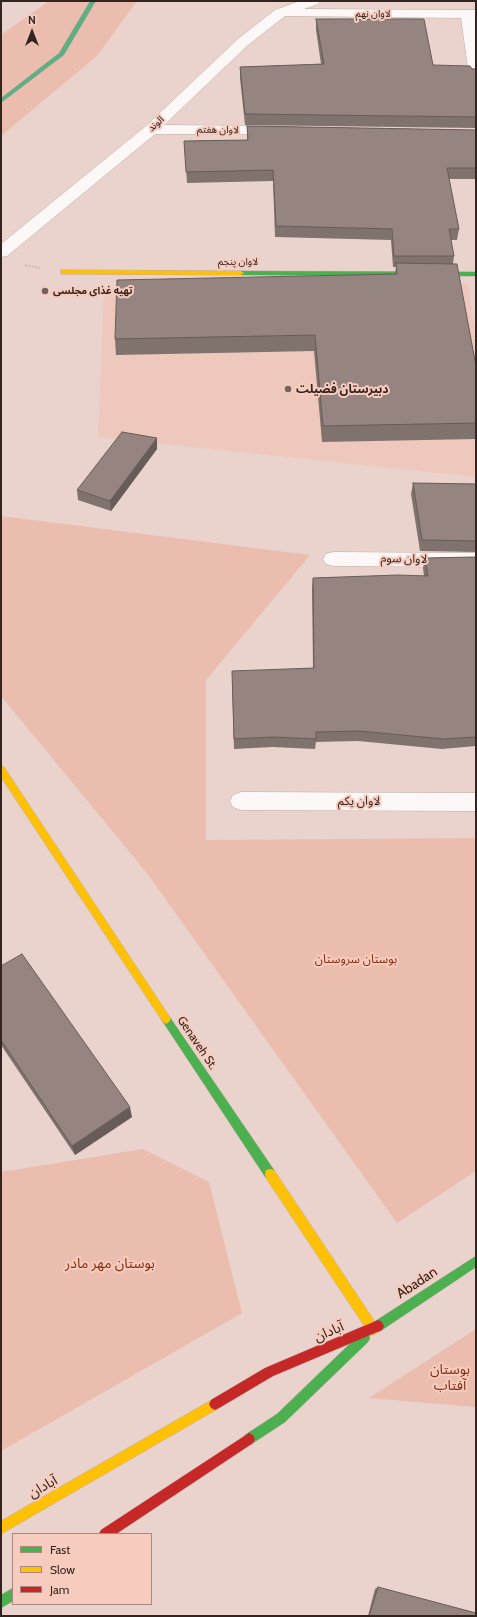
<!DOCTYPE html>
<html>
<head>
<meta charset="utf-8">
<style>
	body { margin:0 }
	#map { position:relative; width:477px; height:1617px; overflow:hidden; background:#ead3cc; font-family:Cabin,sans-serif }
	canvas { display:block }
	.frame { position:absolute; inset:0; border:2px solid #34241f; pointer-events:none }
	.legend { position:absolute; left:12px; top:1533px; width:140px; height:72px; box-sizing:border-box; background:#f7ccbf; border:1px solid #a9897f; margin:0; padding:5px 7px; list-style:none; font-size:12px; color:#34241f }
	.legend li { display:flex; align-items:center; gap:8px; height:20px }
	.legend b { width:20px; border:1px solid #a9897f }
	.north { position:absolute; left:12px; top:12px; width:40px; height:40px; -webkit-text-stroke:3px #f7ccbf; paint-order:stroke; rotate:0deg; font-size:11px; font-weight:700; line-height:16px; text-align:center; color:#34241f }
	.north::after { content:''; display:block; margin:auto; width:14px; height:18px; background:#34241f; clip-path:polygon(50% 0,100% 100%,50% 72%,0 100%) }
</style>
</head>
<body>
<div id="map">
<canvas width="477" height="1617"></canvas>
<div class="frame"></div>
<ul class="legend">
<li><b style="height:5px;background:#4caf50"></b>Fast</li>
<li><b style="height:5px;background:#ffc107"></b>Slow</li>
<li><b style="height:5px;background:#c62828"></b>Jam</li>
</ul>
<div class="north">N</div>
</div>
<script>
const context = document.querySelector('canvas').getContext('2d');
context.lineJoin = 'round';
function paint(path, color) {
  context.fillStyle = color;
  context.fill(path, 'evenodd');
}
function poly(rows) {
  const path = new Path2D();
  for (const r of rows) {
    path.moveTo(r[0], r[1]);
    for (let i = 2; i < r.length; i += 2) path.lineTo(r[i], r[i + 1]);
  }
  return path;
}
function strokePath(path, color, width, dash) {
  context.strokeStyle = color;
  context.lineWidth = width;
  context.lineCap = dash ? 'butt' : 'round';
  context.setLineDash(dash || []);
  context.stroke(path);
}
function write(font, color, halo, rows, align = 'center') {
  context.font = font + ' Cabin,"Noto Sans Arabic",sans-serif';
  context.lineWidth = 4;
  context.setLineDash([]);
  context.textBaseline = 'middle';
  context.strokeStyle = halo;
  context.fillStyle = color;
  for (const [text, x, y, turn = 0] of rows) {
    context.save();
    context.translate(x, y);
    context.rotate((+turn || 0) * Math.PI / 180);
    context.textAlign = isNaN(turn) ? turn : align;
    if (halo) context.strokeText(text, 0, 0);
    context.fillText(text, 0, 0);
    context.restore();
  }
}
const built = poly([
	[468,283,476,341,476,477,98,437,104,288]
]);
const green = poly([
	[49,1,137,1,97,56,1,136,1,35],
	[1,516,310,555,206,680,206,840,476,838,476,1171,397,1223,146,872,1,696],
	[143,1149,209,1182,242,1313,1,1451,1,1172],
	[476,1329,476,1407,369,1398]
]);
const stream = poly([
	[90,1,96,1,64,55,1,103,1,98,59,53,90,1]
]);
const path = poly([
	[25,265,40,268]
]);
const street = poly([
	[300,1,320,1,318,4,304,9,476,10,476,79,471,78,469,75,461,18,285,16,248,45,164,125,276,126,281,128,284,131,281,134,155,134,7,256,1,257,1,244,146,126,238,39,275,10,300,1],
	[333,552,476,553,476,567,333,566,326,564,323,559,326,554,333,552],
	[241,792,476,793,476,811,241,810,233,807,230,801,233,795,241,792]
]);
const fast = poly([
	[239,271,476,272,476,276,241,275,238,273,239,271],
	[166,1014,169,1016,274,1170,275,1174,274,1178,270,1179,266,1178,163,1022,161,1019,163,1016,166,1014],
	[476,1256,476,1267,382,1330,378,1332,374,1330,372,1326,374,1322,476,1256],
	[364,1332,368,1334,370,1338,368,1342,285,1422,253,1443,249,1445,245,1443,243,1439,245,1435,277,1414,360,1334,364,1332],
	[13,1588,13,1601,1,1608,1,1595,13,1588]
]);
const slow = poly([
	[61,270,241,271,244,273,241,275,63,274,61,274,61,270],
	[1,766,4,767,169,1016,171,1019,169,1022,166,1024,163,1022,1,777,1,766],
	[270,1169,274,1170,377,1325,379,1329,377,1333,373,1335,369,1333,266,1178,265,1174,266,1170,270,1169],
	[215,1398,219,1400,221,1404,219,1408,1,1534,1,1521,215,1398]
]);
const jam = poly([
	[378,1320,382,1322,384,1326,382,1330,273,1376,219,1408,215,1410,211,1408,209,1404,211,1400,265,1368,378,1320],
	[249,1433,253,1435,255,1439,253,1443,116,1534,99,1534,101,1530,249,1433]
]);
const wall = poly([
	[316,19,433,65,476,69,476,128,245,125,240,78,240,67,321,64,316,30],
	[247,126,476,130,476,179,449,179,459,229,457,240,451,240,454,256,453,264,476,366,476,439,322,442,314,351,116,355,115,339,395,274,396,267,393,267,391,240,275,237,273,181,187,183,184,141,247,140],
	[157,438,157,449,111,511,78,500,77,490],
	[413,483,476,484,476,552,420,551,411,494],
	[476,557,476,746,442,749,358,741,316,742,315,749,273,747,234,749,232,681,313,668,312,589,313,578,424,576,423,568,425,558],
	[1,966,132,1117,75,1155,1,1045],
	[378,1587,476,1616,368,1616,375,1589]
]);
const shadedWall = poly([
	[157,438,157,449,111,511,110,501],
	[130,1107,132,1117,75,1155,72,1146]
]);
const building = poly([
	[316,19,424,19,433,65,470,66,472,69,476,69,476,117,245,114,240,67,324,64,316,19],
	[247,126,476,130,476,168,447,168,459,229,449,229,454,256,394,256,392,229,276,226,273,170,186,172,184,141,248,140,247,126],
	[396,263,457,264,476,366,476,423,323,426,315,335,115,339,117,280,397,274,396,263],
	[122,432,157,438,110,501,77,490,122,432],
	[413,483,476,484,476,541,422,540,413,483],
	[476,557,476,737,444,739,359,731,316,732,316,739,273,737,234,739,232,671,314,668,313,578,398,575,428,576,425,558,476,557],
	[22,954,130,1107,72,1146,1,1040,1,966,22,954],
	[378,1587,476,1613,476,1616,369,1616,378,1587]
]);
const markers = [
	[45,291,4,"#74615c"],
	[288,389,4,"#74615c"]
];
const farStreetnames = [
	["لاوان نهم",373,14],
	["الوند",156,124,-42],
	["لاوان هفتم",218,130,1],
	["لاوان پنجم",238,262]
];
const farPoinames = [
	["تهیه غذای مجلسی",53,291]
];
const poiNames = [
	["دبیرستان فضیلت",296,389]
];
const streetNames = [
	["لاوان سوم",404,559,1],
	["لاوان یکم",359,801],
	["Genaveh St.",197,1043,56]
];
const parkNames = [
	["بوستان سروستان",356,959]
];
const nearParknames = [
	["بوستان مهر مادر",110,1264],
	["بوستان",450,1370],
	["آفتاب",450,1386]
];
const nearStreetnames = [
	["Abadan",417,1283,-33],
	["آبادان",329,1332,-23],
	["آبادان",43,1487,-30]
];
paint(built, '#eec8bc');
paint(green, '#ebbdae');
paint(stream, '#63ad85');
strokePath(street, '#bdaba6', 1);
strokePath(fast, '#bdaba6', 1);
strokePath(slow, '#bdaba6', 1);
strokePath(jam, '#bdaba6', 1);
strokePath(path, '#c4bcba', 2, [2, 1.5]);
paint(street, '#fcf8f7');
paint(fast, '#4caf50');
paint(slow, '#ffc107');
paint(jam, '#c62828');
paint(wall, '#80726d');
paint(shadedWall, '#685c59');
paint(building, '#95847f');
strokePath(building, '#685c59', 1);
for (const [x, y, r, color] of markers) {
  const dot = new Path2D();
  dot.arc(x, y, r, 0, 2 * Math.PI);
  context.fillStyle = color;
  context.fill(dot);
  strokePath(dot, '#f7ccbf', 1.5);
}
write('10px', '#34241f', '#f7ccbf', farStreetnames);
write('bold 10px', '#34241f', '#f7ccbf', farPoinames, 'left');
write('bold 12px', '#34241f', '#f7ccbf', poiNames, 'left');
write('12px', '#34241f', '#f7ccbf', streetNames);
write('12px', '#872e0f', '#f7ccbf', parkNames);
write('14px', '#872e0f', '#f7ccbf', nearParknames);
write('14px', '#34241f', '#f7ccbf', nearStreetnames);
</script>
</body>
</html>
